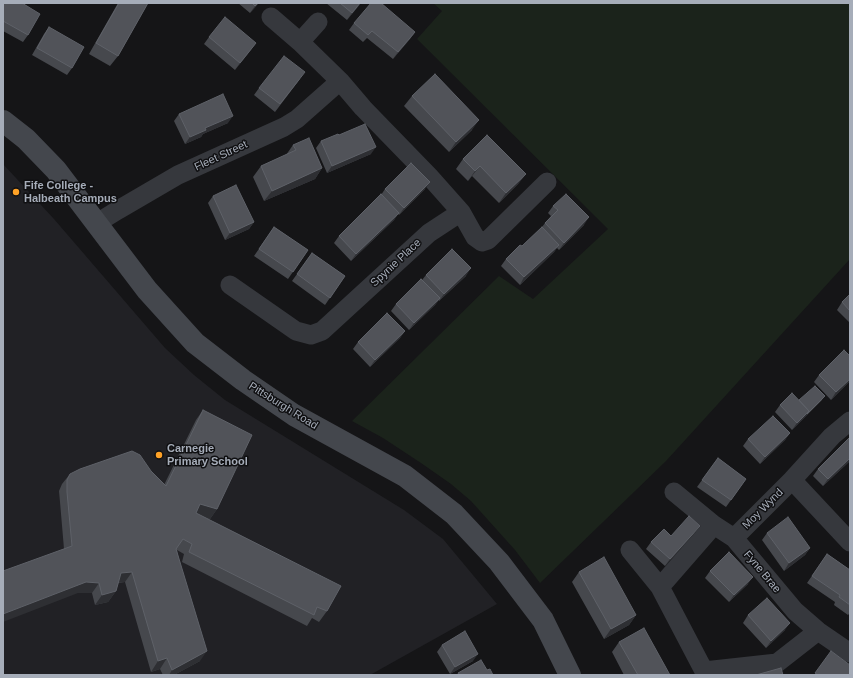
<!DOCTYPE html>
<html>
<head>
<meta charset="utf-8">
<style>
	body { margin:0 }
	#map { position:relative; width:853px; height:678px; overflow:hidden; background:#151517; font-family:Helvetica,sans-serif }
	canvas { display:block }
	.frame { position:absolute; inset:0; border:4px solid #a6adb9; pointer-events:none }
</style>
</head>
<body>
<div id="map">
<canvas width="853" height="678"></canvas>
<div class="frame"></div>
</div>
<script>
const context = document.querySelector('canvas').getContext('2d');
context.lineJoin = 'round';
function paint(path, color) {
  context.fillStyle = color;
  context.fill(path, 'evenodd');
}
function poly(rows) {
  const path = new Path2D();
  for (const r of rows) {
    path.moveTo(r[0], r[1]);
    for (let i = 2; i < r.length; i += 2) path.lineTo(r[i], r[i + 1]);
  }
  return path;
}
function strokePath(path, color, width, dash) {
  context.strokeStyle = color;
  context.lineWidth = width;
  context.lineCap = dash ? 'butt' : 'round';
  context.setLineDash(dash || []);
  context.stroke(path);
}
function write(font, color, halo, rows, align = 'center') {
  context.font = font + ' Helvetica,sans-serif';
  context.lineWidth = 3;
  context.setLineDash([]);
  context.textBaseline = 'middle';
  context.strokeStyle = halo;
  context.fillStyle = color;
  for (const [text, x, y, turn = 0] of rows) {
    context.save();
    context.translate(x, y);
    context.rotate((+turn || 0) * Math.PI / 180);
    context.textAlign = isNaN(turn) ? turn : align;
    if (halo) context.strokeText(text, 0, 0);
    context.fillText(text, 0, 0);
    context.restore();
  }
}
const built = poly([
	[3,164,54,219,165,348,194,375,225,400,404,510,443,539,497,604,370,675,3,675]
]);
const green = poly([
	[433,3,850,3,850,259,666,461,540,583,515,550,471,501,451,484,421,463,383,438,352,421,499,276,533,299,608,229,417,39,442,11]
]);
const street = poly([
	[300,42,318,22],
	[340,81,363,108,429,176,461,212],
	[97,223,118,210,178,175,284,127,297,119,340,81,300,42,271,17],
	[230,285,296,331,311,335,322,331,429,233,461,212,475,237,482,242,488,240,547,182],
	[792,480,850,542],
	[674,492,714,525,734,538,795,611,818,631,850,653],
	[734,538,792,480,832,436,850,421],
	[630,550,660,587,704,671,777,663,818,631],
	[660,587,714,525]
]);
const secondary = poly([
	[3,121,26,139,56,170,147,290,195,343,243,380,294,415,405,476,454,514,499,562,543,620,570,675]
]);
const wall = poly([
	[3,3,28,35,23,42,3,31],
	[118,3,148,3,118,56,110,66,89,54],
	[238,3,259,3,250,13],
	[326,3,361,3,347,20],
	[354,23,415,32,410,39,393,59,367,38,363,42,349,30],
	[49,27,72,68,67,75,32,55,44,34],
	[209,37,256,43,235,70,204,44],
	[300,79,275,112,254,95,259,88],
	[412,96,472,130,449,152,404,106],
	[179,114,228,123,203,134,201,137,185,144,174,121],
	[339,135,371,154,327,173,316,148,321,141],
	[293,145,322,168,315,179,264,201,253,177,261,166,286,155],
	[463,159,526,174,518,184,499,203,472,176,468,181,456,169],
	[385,189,425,189,399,215,398,214,394,220,351,261,334,243,339,236,381,195],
	[213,196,254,222,249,229,225,240,208,203],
	[553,206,584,225,559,250,557,248,554,252,520,285,501,266,506,259,522,246,542,227,545,223,551,216,548,213],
	[274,227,308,250,288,279,254,256],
	[312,253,345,276,325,305,292,281],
	[426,275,466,276,439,301,439,300,435,305,409,330,391,311,396,304,422,280],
	[850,294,850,323,837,310,842,302],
	[405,331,400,338,370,367,353,349,358,342],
	[819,375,850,381,831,400,814,382],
	[799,400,822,400,792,430,775,412,780,405],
	[203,410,217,509,210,519,205,518,327,611,319,622,312,618,307,626,182,562,184,554,177,550,200,661,174,675,163,675,160,669,151,672,125,582,118,583,116,591,108,602,95,605,92,593,78,593,64,549,60,502,59,491,62,484,70,474,151,471,164,485,196,420],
	[790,433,785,440,760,464,743,446,748,439],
	[718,458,746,479,726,507,697,487],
	[850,461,823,486,813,476,818,469],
	[695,533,665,566,646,549,651,542,671,536],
	[767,533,810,548,805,555,784,571,762,540],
	[827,554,850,570,850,613,848,615,834,605,835,602,807,583],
	[710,571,748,584,729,602,705,578],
	[579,572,636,615,629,625,604,639,572,582],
	[748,615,785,630,766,648,743,623],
	[619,642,670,675,624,675,612,652],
	[442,645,473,661,450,674,437,652]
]);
const shadedWall = poly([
	[258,3,259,3,250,13,255,6],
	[360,3,361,3,347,20,352,13],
	[415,32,410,39,393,59,398,52],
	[256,43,251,50,235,70,240,63],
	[233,116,228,123,203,134,201,137,185,144,190,137,205,128],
	[479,120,472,130,449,152,456,142],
	[376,147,371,154,327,173,332,166],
	[480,166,468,181,475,171],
	[322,168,315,179,264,201,272,191],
	[526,174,518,184,499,203,506,193],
	[430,182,425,189,399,215,404,208],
	[399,213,394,220,351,261,356,254],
	[589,217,584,225,559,250,564,243],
	[254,222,249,229,225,240,230,233],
	[559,245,554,252,520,285,524,277],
	[471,268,466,276,439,301,444,294],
	[440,298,435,305,409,330,414,323],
	[405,331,400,338,370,367,375,360],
	[850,379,850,381,831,400,836,392],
	[825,396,822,400,804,418,807,414],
	[809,411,804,418,792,430,797,423],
	[790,433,785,440,760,464,765,457],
	[850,458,850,461,823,486,828,479],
	[200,504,217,509,210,519,192,514],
	[700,526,695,533,665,566,670,559],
	[810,548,805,555,784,571,789,563],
	[132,572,125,582,114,583,121,573],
	[753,577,748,584,729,602,734,595],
	[86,582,99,583,92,593,78,593,3,622,3,614],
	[116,591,108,602,95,605,102,595],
	[636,615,629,625,604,639,611,629],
	[790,623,785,630,766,648,771,641],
	[207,651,200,661,174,675,169,675,172,670],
	[478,654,473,661,450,674,455,667],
	[167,658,160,669,151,672,158,661]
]);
const building = poly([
	[3,3,22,3,40,14,28,35,3,21,3,3],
	[119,3,148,3,118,56,96,43,119,3],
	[252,3,258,3,255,6,252,3],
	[340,3,360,3,352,13,340,3],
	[371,3,381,3,415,32,398,52,372,31,368,35,354,23,371,3],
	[225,17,256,43,240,63,209,37,225,17],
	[49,27,84,47,72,68,37,48,49,27],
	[284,56,305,72,280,104,259,88,284,56],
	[435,74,479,120,456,142,412,96,435,74],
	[223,94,233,116,205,128,206,130,190,137,179,114,223,94],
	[365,124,376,147,332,166,321,141,338,134,339,135,365,124],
	[487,135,526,174,506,193,480,166,475,171,463,159,487,135],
	[309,138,322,168,272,191,261,166,296,150,293,145,309,138],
	[411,163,430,182,404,208,385,189,411,163],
	[236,185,254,222,230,233,213,196,236,185],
	[381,194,399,213,356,254,339,236,381,194],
	[566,194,589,217,564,243,545,223,558,210,553,206,566,194],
	[274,227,308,250,293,272,259,249,274,227],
	[542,227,559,245,524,277,506,259,520,245,522,246,542,227],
	[452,249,471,268,444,294,426,275,452,249],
	[312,253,345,276,330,298,297,274,312,253],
	[421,279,440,298,414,323,396,304,421,279],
	[850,294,850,311,842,302,850,294],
	[387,313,405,331,375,360,358,342,387,313],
	[844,350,850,356,850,379,836,392,819,375,844,350],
	[815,386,825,396,807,414,809,411,799,400,815,386],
	[792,393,809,411,797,423,780,405,792,393],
	[203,410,252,435,217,509,200,504,196,513,341,586,327,611,317,607,314,615,189,552,192,544,183,539,176,549,207,651,172,670,167,658,158,661,132,572,121,573,116,591,102,595,99,583,86,582,3,614,3,571,72,546,67,492,67,480,70,474,80,469,132,451,140,455,151,471,166,486,203,410],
	[773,416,790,433,765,457,748,439,773,416],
	[850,437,850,458,828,479,818,469,850,437],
	[718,458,746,479,731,500,702,480,718,458],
	[689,516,700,526,670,559,651,542,664,529,671,536,689,516],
	[788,517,810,548,789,563,767,533,788,517],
	[729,552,753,577,734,595,710,571,729,552],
	[827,554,850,570,850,605,839,597,840,595,812,576,827,554],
	[604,557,636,615,611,629,579,572,604,557],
	[767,598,790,623,771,641,748,615,767,598],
	[644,628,670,675,638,675,619,642,644,628],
	[465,631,478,654,455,667,442,645,465,631],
	[831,651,850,665,850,675,818,675,815,673,831,651],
	[481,660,487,670,490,669,493,675,459,675,458,673,481,660],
	[781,668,783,675,756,675,781,668]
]);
const markers = [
	[16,192,4,"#ffa226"],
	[159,455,4,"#ffa226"]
];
const streetNames = [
	["Fleet Street",221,156,-25],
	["Spynie Place",396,263,-43],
	["Pittsburgh Road",283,406,32],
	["Moy Wynd",763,509,-45],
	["Fyne Brae",762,572,50]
];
const poiNames = [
	["Fife College -",24,186],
	["Halbeath Campus",24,199],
	["Carnegie",167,449],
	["Primary School",167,462]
];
paint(built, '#212125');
paint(green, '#1b231b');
strokePath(street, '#36383d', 19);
strokePath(secondary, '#44474d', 22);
paint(wall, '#46484d');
paint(shadedWall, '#2e2f33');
paint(building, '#515359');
strokePath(building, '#5e6168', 1);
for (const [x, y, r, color] of markers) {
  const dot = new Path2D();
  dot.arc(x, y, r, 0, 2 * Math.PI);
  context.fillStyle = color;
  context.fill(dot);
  strokePath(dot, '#101012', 1.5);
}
write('11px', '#a6adb9', '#101012', streetNames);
write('bold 11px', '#a6adb9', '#101012', poiNames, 'left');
</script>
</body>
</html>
